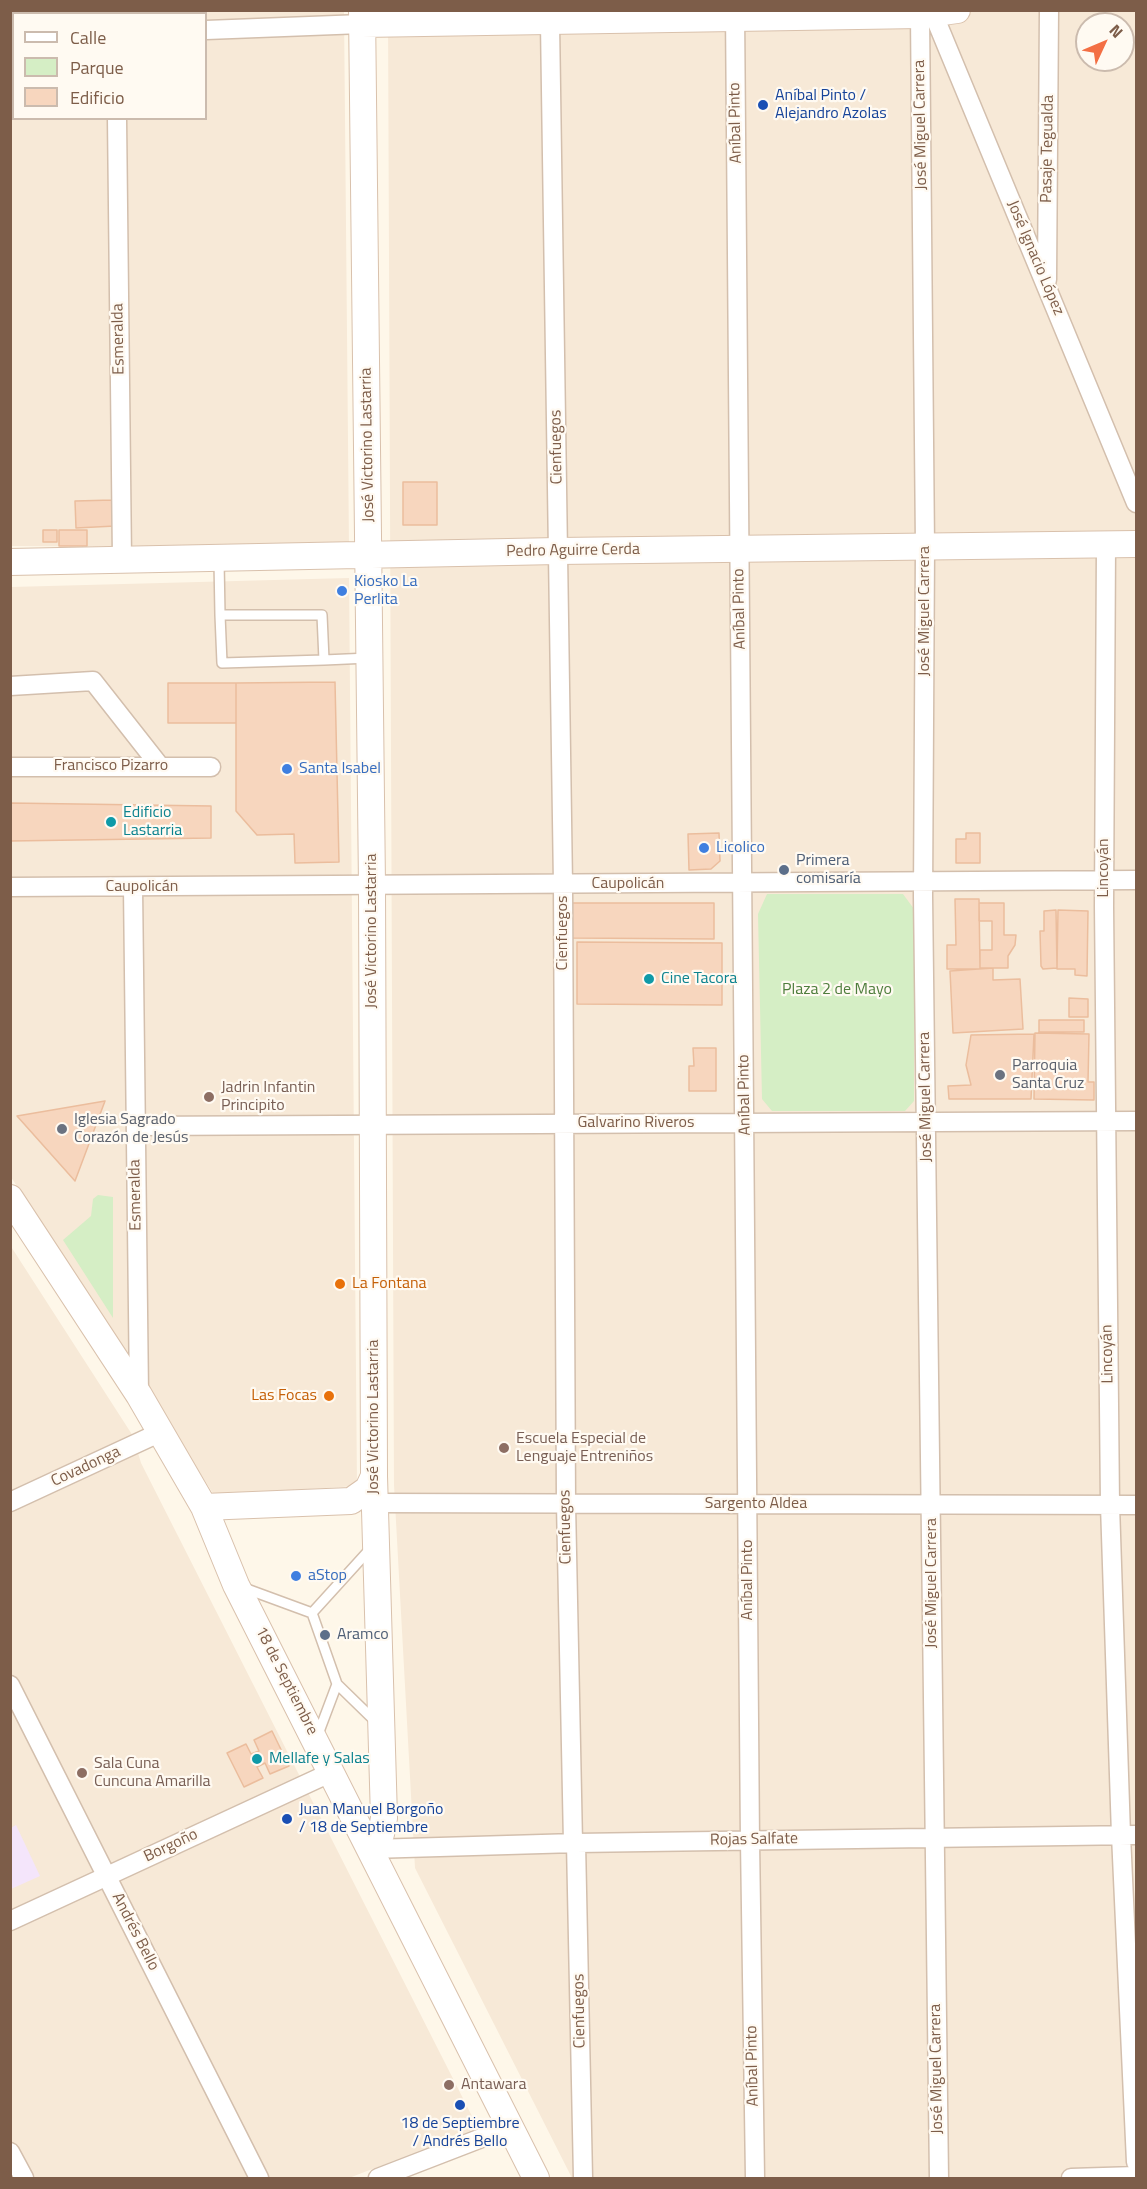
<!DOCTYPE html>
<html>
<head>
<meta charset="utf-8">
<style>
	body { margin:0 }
	#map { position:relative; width:1147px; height:2189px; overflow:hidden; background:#fef7e9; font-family:"Titillium Web",sans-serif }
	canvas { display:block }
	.frame { position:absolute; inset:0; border:12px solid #7d5d49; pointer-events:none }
	.legend { position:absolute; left:12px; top:12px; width:195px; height:108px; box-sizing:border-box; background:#fffaf2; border:2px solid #cbbbae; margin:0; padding:8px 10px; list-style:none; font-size:18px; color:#7d5d49 }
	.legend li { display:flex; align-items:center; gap:12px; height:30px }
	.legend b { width:30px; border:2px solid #cbbbae }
	.north { position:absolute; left:1075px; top:12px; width:60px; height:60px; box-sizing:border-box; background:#fffaf2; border:2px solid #cbbbae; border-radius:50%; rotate:46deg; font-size:16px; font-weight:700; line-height:24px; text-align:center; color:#7d5d49 }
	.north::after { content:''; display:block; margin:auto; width:21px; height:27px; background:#f36f44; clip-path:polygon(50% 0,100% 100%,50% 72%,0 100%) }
</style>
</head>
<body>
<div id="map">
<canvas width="1147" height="2189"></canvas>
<div class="frame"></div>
<ul class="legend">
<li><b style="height:8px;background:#fff"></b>Calle</li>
<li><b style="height:16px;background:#d5eec5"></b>Parque</li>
<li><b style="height:16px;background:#f7d6be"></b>Edificio</li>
</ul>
<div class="north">N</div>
</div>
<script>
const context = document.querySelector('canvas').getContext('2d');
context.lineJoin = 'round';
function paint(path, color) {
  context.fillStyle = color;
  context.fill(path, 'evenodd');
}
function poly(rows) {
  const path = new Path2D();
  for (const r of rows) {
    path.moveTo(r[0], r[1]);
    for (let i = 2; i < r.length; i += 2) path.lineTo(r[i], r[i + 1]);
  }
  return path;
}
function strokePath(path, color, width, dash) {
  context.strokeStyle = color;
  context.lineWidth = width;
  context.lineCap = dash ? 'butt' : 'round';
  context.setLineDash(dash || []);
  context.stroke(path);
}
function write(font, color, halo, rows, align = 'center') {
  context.font = font + ' "Titillium Web",sans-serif';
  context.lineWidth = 4.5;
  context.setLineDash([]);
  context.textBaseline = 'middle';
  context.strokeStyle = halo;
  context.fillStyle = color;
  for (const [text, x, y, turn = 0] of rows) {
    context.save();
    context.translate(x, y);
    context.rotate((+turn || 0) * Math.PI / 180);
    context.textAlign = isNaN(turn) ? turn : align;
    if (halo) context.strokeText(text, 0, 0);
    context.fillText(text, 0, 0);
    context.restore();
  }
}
const residential = poly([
	[11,11,344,11,349,548,11,546],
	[14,14,206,14,206,118,14,118],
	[388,11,1136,11,1136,2178,572,2178,415,1868,394,1485],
	[1087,24,1123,24,1123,60,1087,60],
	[349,578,357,1486,214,1495,11,1177,11,587],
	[10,1245,133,1436,141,1463,478,2128,349,2178,11,2178]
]);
const education = poly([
	[16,1825,40,1876,11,1889,11,1828]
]);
const green = poly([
	[767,894,903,894,914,909,914,1101,905,1111,772,1111,762,1099,758,914],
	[98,1195,113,1197,113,1318,63,1240,91,1216,93,1199]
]);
const building = poly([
	[403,482,437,482,437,525,403,525,403,482],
	[113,500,115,526,76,528,75,501,113,500],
	[43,530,57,530,57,542,43,542,43,530],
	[59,530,87,530,87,546,59,546,59,530],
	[335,682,339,862,295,863,294,834,257,835,236,811,236,683,335,682],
	[168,683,236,683,236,723,168,723,168,683],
	[10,803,211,806,211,838,10,841,10,803],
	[719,833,720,861,711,869,689,870,688,834,719,833],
	[966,833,980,833,980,863,956,863,956,839,966,839,966,833],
	[955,899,979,899,980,969,947,969,947,945,956,945,955,899],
	[571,903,714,903,714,939,572,938,571,903],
	[979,903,1004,903,1004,935,1016,935,1015,945,1008,956,1008,968,980,968,980,950,992,950,992,921,979,921,979,903],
	[1056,910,1057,968,1043,969,1041,966,1040,931,1044,931,1044,911,1056,910],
	[1058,910,1088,911,1087,976,1075,975,1075,969,1057,969,1058,910],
	[577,942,722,943,722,1005,577,1004,577,942],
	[993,968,993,980,1020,979,1023,1029,953,1033,950,971,993,968],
	[1069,998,1088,999,1088,1017,1069,1017,1069,998],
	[1039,1020,1084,1020,1084,1032,1039,1032,1039,1020],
	[1035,1033,1089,1034,1088,1082,1094,1082,1094,1100,1034,1099,1035,1033],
	[1034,1034,1031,1099,949,1099,948,1086,971,1085,966,1065,971,1035,1034,1034],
	[693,1048,716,1048,716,1091,689,1091,689,1066,694,1066,693,1048],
	[105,1101,75,1181,17,1116,105,1101],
	[272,1731,289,1766,270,1774,265,1763,257,1767,263,1778,244,1787,227,1753,246,1744,251,1754,259,1751,254,1740,272,1731]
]);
const service = poly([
	[219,561,220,615,222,663,324,660,322,615,220,615],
	[324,660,369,658],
	[244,1588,312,1613,337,1684,317,1737],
	[312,1613,371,1548],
	[337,1684,376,1722]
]);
const minor = poly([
	[116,10,116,14],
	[735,10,750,1841,755,2178],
	[933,13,1136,503],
	[920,15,925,547,923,896,939,2178],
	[550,23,563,885,566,1504,573,1843],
	[206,30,362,24],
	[10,38,14,38],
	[117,118,122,560],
	[1047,280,1049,10],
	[1106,545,1104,906,1110,1505,1121,1835,1136,2162],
	[10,686,93,681,159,765],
	[10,767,211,767],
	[10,887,1136,880],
	[133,887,139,1395],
	[136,1126,1136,1121],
	[10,1502,161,1432],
	[375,1503,1136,1505],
	[10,1685,259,2178],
	[576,1843,583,2178],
	[371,1849,576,1843,1136,1835],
	[10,1921,332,1772],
	[10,2152,24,2178],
	[378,2178,510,2127],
	[1071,2178,1136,2176]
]);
const secondary = poly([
	[362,10,372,886,374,1476,384,1818,381,1834,371,1849],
	[362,24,920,15,957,10],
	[10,562,558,551,1136,544],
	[10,1198,139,1395,204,1507,236,1585,536,2178],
	[204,1507,351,1501,368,1489,374,1476]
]);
const markers = [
	[763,105,6,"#1a4fb4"],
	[342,591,6,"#3f7fe0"],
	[287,769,6,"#3f7fe0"],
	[111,822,6,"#0f9aa8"],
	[704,848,6,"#3f7fe0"],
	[784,870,6,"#5c6f8a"],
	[649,979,6,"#0f9aa8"],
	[1000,1075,6,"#6b7280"],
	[209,1097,6,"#8d6e63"],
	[62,1129,6,"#6b7280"],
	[340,1284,6,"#e8710a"],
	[329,1396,6,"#e8710a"],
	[504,1448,6,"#8d6e63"],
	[296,1576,6,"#3f7fe0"],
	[325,1635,6,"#5c6f8a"],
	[257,1759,6,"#0f9aa8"],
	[82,1773,6,"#8d6e63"],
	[287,1819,6,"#1a4fb4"],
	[449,2085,6,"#8d6e63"],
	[460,2105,6,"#1a4fb4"]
];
const transitNames = [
	["Aníbal Pinto /",775,96],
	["Alejandro Azolas",775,114],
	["Juan Manuel Borgoño",299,1810],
	["/ 18 de Septiembre",299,1828],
	["18 de Septiembre",460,2124,"center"],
	["/ Andrés Bello",460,2142,"center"]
];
const streetNames = [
	["Aníbal Pinto",736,123,-91],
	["José Miguel Carrera",921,125,-91],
	["Pasaje Tegualda",1048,149,-89],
	["José Ignacio López",1035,258,67],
	["Esmeralda",119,339,-91],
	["José Victorino Lastarria",368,445,-91],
	["Cienfuegos",557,447,-91],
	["Pedro Aguirre Cerda",573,551,-1],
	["Aníbal Pinto",740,609,-91],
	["José Miguel Carrera",925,611,-90],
	["Francisco Pizarro",111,766],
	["Lincoyán",1104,868,-90],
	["Caupolicán",628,884],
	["Caupolicán",142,887],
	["José Victorino Lastarria",372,931,-90],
	["Cienfuegos",563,933,-90],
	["Aníbal Pinto",745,1095,-91],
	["José Miguel Carrera",926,1097,-91],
	["Galvarino Riveros",636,1123],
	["Esmeralda",136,1195,-91],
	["Lincoyán",1108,1354,-91],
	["José Victorino Lastarria",374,1417,-90],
	["Covadonga",86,1467,-25],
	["Sargento Aldea",756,1504],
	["Cienfuegos",566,1527,-91],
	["Aníbal Pinto",748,1580,-90],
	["José Miguel Carrera",932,1583,-90],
	["18 de Septiembre",286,1681,63],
	["Rojas Salfate",754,1840,-1],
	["Borgoño",171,1846,-25],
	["Andrés Bello",135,1932,63],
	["Cienfuegos",580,2011,-91],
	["Aníbal Pinto",753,2066,-91],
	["José Miguel Carrera",937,2069,-91]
];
const shopNames = [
	["Kiosko La",354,582],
	["Perlita",354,600],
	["Santa Isabel",299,769],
	["Licolico",716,848],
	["aStop",308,1576]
];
const cultureNames = [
	["Edificio",123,813],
	["Lastarria",123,831],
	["Cine Tacora",661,979],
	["Mellafe y Salas",269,1759]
];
const serviceNames = [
	["Primera",796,861],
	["comisaría",796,879],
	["Aramco",337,1635]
];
const parkNames = [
	["Plaza 2 de Mayo",837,990]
];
const worshipNames = [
	["Parroquia",1012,1066],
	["Santa Cruz",1012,1084],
	["Iglesia Sagrado",74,1120],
	["Corazón de Jesús",74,1138]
];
const educationNames = [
	["Jadrin Infantin",221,1088],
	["Principito",221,1106],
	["Escuela Especial de",516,1439],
	["Lenguaje Entreniños",516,1457],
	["Sala Cuna",94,1764],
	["Cuncuna Amarilla",94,1782],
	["Antawara",461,2085]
];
const foodNames = [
	["La Fontana",352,1284],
	["Las Focas",317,1396,"right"]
];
paint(residential, '#f7e9d7');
paint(education, '#f4e5fb');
paint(green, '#d5eec5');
paint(building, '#f7d6be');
strokePath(building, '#ebbd9d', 1.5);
strokePath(service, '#d3bfad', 12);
strokePath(minor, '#d3bfad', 21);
strokePath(secondary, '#d9c1ac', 28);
strokePath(service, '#fff', 9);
strokePath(minor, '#fff', 18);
strokePath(secondary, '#fff', 26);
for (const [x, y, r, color] of markers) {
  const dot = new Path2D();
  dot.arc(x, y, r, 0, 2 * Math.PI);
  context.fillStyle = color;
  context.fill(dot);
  strokePath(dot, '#fffaf2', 2);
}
write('16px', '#164399', '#fffaf2', transitNames, 'left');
write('16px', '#7d5d49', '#fffaf2', streetNames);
write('16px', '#366cbe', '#fffaf2', shopNames, 'left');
write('16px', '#0d838f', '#fffaf2', cultureNames, 'left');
write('16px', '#4e5e75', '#fffaf2', serviceNames, 'left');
write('16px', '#4e7d3c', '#fffaf2', parkNames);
write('16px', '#5b616d', '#fffaf2', worshipNames, 'left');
write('16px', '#785e54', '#fffaf2', educationNames, 'left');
write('16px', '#c56008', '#fffaf2', foodNames, 'left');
</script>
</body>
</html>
